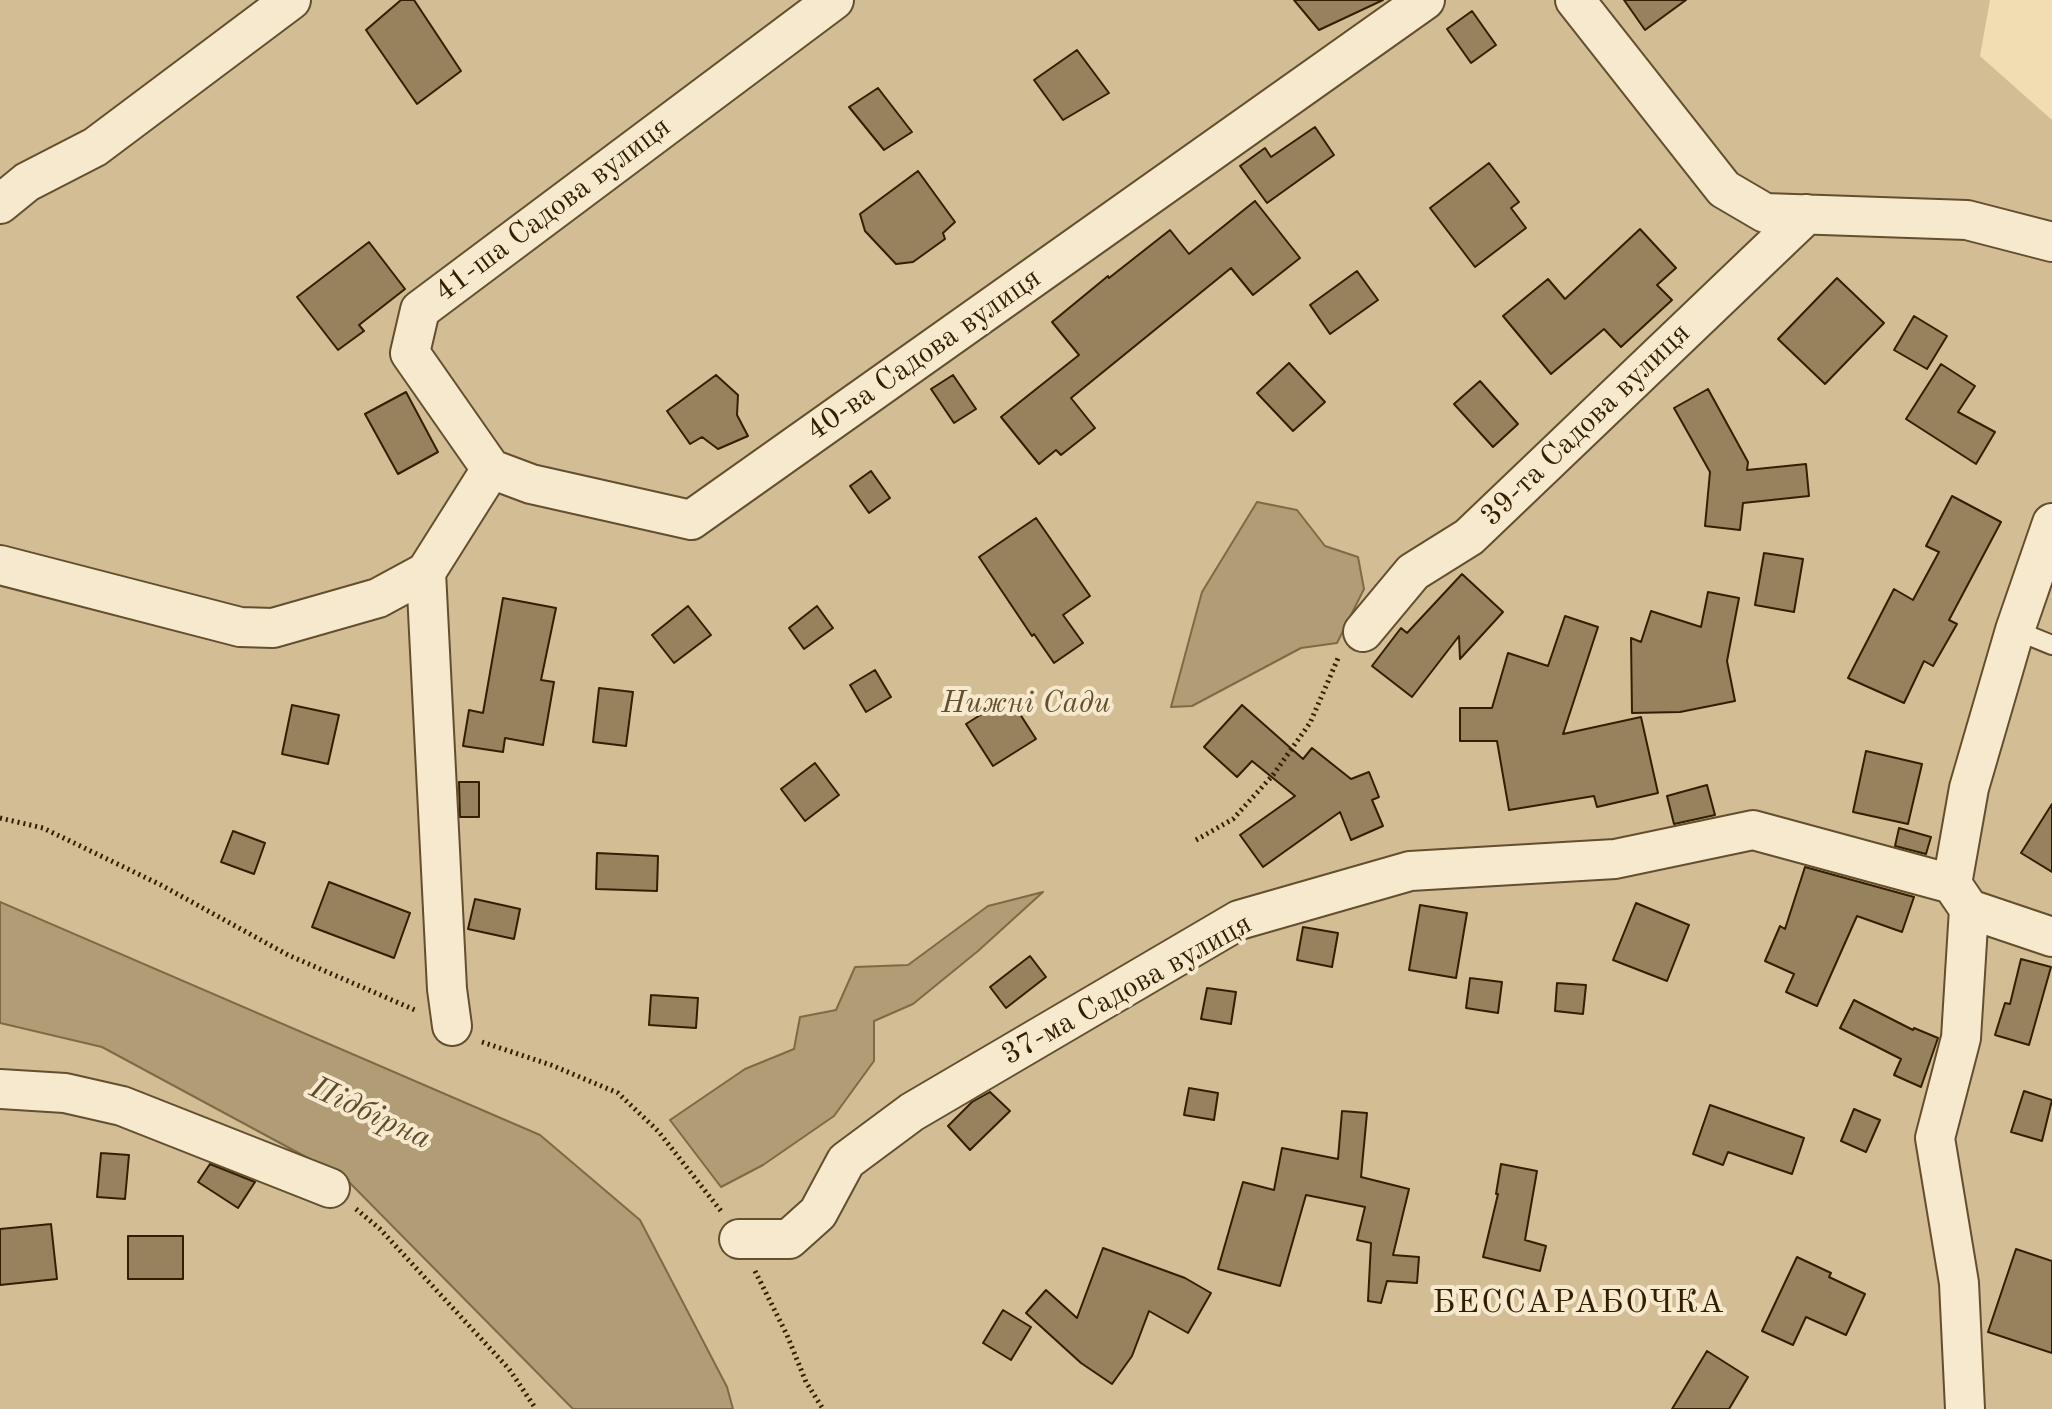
<!DOCTYPE html>
<html>
<head>
<meta charset="utf-8">
<style>
	body { margin:0 }
	canvas { display:block; background:#f2ddb3 }
</style>
</head>
<body>
<canvas width="2052" height="1409"></canvas>
<script>
const context = document.querySelector('canvas').getContext('2d');
context.lineJoin = 'round';
function paint(path, color) {
  context.fillStyle = color;
  context.fill(path, 'evenodd');
}
function poly(rows) {
  const path = new Path2D();
  for (const r of rows) {
    path.moveTo(r[0], r[1]);
    for (let i = 2; i < r.length; i += 2) path.lineTo(r[i], r[i + 1]);
  }
  return path;
}
function strokePath(path, color, width, dash) {
  context.strokeStyle = color;
  context.lineWidth = width;
  context.lineCap = dash ? 'butt' : 'round';
  context.setLineDash(dash || []);
  context.stroke(path);
}
function write(font, color, halo, rows, align = 'center') {
  context.font = font + ' "Old Standard TT",serif';
  context.lineWidth = 8;
  context.setLineDash([]);
  context.textBaseline = 'middle';
  context.strokeStyle = halo;
  context.fillStyle = color;
  for (const [text, x, y, turn = 0] of rows) {
    context.save();
    context.translate(x, y);
    context.rotate((+turn || 0) * Math.PI / 180);
    context.textAlign = isNaN(turn) ? turn : align;
    if (halo) context.strokeText(text, 0, 0);
    context.fillText(text, 0, 0);
    context.restore();
  }
}
const green = poly([
	[0,0,1990,0,1980,56,2052,120,2052,1409,0,1409]
]);
const water = poly([
	[1257,502,1297,510,1325,546,1358,557,1364,589,1337,643,1301,648,1192,706,1171,707,1202,592,1257,502],
	[1043,892,978,951,913,1004,874,1021,874,1061,834,1116,763,1165,721,1187,670,1120,745,1069,794,1049,800,1017,836,1010,855,967,908,965,988,906,1043,892],
	[0,902,540,1135,640,1220,727,1387,733,1409,573,1409,345,1178,102,1047,0,1023,0,902]
]);
const building = poly([
	[401,0,414,0,461,71,417,104,366,30,401,0],
	[1294,0,1383,0,1319,30,1294,0],
	[1624,0,1686,0,1645,30,1624,0],
	[1472,11,1496,45,1471,63,1447,29,1472,11],
	[1077,50,1109,93,1063,120,1034,80,1077,50],
	[878,88,912,132,884,150,849,107,878,88],
	[1315,127,1334,155,1267,203,1240,166,1265,148,1271,157,1315,127],
	[1489,163,1519,202,1511,208,1526,228,1475,267,1430,208,1489,163],
	[918,171,955,222,943,233,945,239,913,262,896,264,865,231,860,214,918,171],
	[1255,201,1300,258,1253,295,1231,268,1071,398,1095,428,1061,455,1056,450,1039,464,1001,417,1079,355,1052,322,1108,276,1109,278,1170,230,1189,254,1255,201],
	[1640,229,1676,268,1657,285,1672,300,1621,347,1604,329,1551,374,1503,316,1548,279,1565,299,1640,229],
	[369,242,405,289,359,325,364,331,338,350,297,297,369,242],
	[1357,271,1378,300,1330,334,1310,305,1357,271],
	[1837,278,1884,323,1825,384,1778,339,1837,278],
	[1914,316,1947,336,1927,369,1894,350,1914,316],
	[1289,363,1325,402,1293,431,1257,393,1289,363],
	[1941,364,1975,386,1958,412,1995,432,1976,464,1906,419,1941,364],
	[716,375,738,395,737,415,748,436,718,449,702,437,690,444,667,411,716,375],
	[953,375,976,409,954,423,931,389,953,375],
	[1480,381,1518,424,1493,447,1454,404,1480,381],
	[1708,389,1748,462,1747,470,1806,464,1809,496,1743,503,1740,530,1705,526,1710,472,1674,408,1708,389],
	[406,392,438,452,398,474,365,414,406,392],
	[871,471,890,498,869,513,850,486,871,471],
	[1952,496,2001,522,1949,620,1957,624,1933,666,1924,661,1904,703,1848,678,1894,589,1913,600,1939,552,1926,546,1952,496],
	[1036,518,1090,596,1063,615,1083,643,1054,663,1034,634,1032,636,979,557,1036,518],
	[1764,553,1803,559,1794,612,1755,605,1764,553],
	[1462,574,1503,612,1460,659,1459,636,1412,697,1372,666,1401,628,1407,633,1462,574],
	[1708,592,1739,598,1727,661,1735,701,1680,712,1632,713,1631,638,1641,642,1651,611,1701,627,1708,592],
	[503,598,556,608,541,680,554,682,543,745,505,738,503,752,463,746,469,710,483,713,503,598],
	[688,606,711,635,674,663,652,635,688,606],
	[817,606,833,628,804,649,789,628,817,606],
	[1565,616,1598,627,1563,734,1641,717,1658,793,1597,807,1594,796,1509,810,1497,741,1460,741,1460,708,1492,708,1508,653,1548,666,1565,616],
	[875,670,891,697,866,712,850,685,875,670],
	[599,688,633,692,626,746,593,742,599,688],
	[1009,697,1036,739,993,766,966,724,1009,697],
	[292,705,339,715,328,764,282,754,292,705],
	[1242,705,1303,759,1312,748,1351,779,1369,772,1379,797,1372,800,1383,826,1351,840,1340,812,1263,867,1240,835,1295,796,1252,761,1237,777,1204,747,1242,705],
	[1866,751,1922,764,1908,824,1853,812,1866,751],
	[815,763,839,795,805,821,781,789,815,763],
	[459,782,479,782,479,817,460,817,459,782],
	[1707,785,1715,815,1674,824,1667,796,1707,785],
	[2052,804,2052,872,2021,853,2052,804],
	[1899,828,1931,837,1926,854,1895,846,1899,828],
	[233,831,265,843,254,874,221,862,233,831],
	[597,853,658,856,657,891,596,889,597,853],
	[1805,867,1914,897,1902,932,1857,916,1817,1006,1786,992,1794,974,1765,961,1780,926,1785,929,1805,867],
	[329,882,410,913,394,958,312,927,329,882],
	[475,899,520,909,514,939,468,929,475,899],
	[1636,903,1689,925,1667,981,1613,960,1636,903],
	[1420,905,1467,913,1456,978,1409,970,1420,905],
	[1303,927,1338,933,1332,967,1297,960,1303,927],
	[1030,956,1046,977,1006,1008,990,987,1030,956],
	[2021,959,2051,967,2029,1045,1995,1035,2005,1003,2010,1004,2021,959],
	[1470,978,1502,982,1498,1013,1466,1008,1470,978],
	[1557,983,1586,985,1583,1014,1555,1011,1557,983],
	[1207,988,1236,992,1231,1024,1201,1019,1207,988],
	[651,995,698,998,696,1028,649,1025,651,995],
	[1854,1000,1913,1030,1914,1028,1938,1038,1921,1087,1894,1075,1901,1059,1840,1028,1854,1000],
	[1189,1088,1218,1093,1214,1120,1184,1115,1189,1088],
	[2024,1091,2052,1100,2042,1141,2011,1132,2024,1091],
	[990,1092,1010,1111,970,1150,948,1126,972,1102,990,1092],
	[1710,1105,1804,1138,1792,1174,1728,1152,1723,1165,1693,1154,1710,1105],
	[1854,1109,1880,1120,1866,1152,1841,1141,1854,1109],
	[1342,1111,1367,1113,1361,1177,1409,1189,1393,1255,1419,1257,1417,1283,1387,1281,1381,1303,1368,1301,1371,1243,1357,1240,1365,1207,1306,1195,1280,1286,1218,1269,1243,1182,1274,1190,1282,1148,1338,1159,1342,1111],
	[101,1153,129,1155,125,1199,97,1197,101,1153],
	[210,1164,255,1182,238,1208,198,1182,210,1164],
	[1501,1164,1537,1171,1525,1240,1546,1246,1540,1271,1483,1257,1498,1194,1496,1194,1501,1164],
	[51,1224,57,1279,0,1285,0,1229,51,1224],
	[128,1236,183,1236,183,1279,128,1279,128,1236],
	[1103,1248,1185,1278,1211,1293,1188,1333,1149,1311,1132,1356,1112,1384,1081,1363,1026,1313,1046,1290,1077,1318,1103,1248],
	[2016,1249,2052,1261,2052,1353,1988,1332,2016,1249],
	[1797,1257,1831,1273,1829,1277,1865,1294,1846,1335,1806,1317,1793,1345,1762,1331,1797,1257],
	[1003,1310,1031,1327,1011,1360,983,1343,1003,1310],
	[1707,1351,1748,1377,1729,1409,1672,1409,1707,1351]
]);
const path = poly([
	[0,818,43,828,161,885,288,955,415,1010],
	[1196,840,1233,819,1273,775,1310,723,1339,656],
	[482,1042,551,1065,618,1093,658,1131,721,1211],
	[356,1209,380,1229,509,1369,536,1409],
	[755,1271,787,1335,806,1382,823,1409]
]);
const service = poly([
	[2015,630,2052,645]
]);
const minor = poly([
	[1575,0,1724,189,1765,213,1967,220,2052,242],
	[0,204,27,182,95,147,291,0],
	[491,469,410,353,420,310,834,0],
	[0,565,240,627,273,628,378,598,426,572,491,469,531,484,691,520,1425,0],
	[426,572,447,989,452,1026],
	[1363,632,1413,572,1469,537,1807,214],
	[1969,909,2052,937],
	[0,1089,65,1093,122,1106,330,1188],
	[739,1239,789,1239,818,1213,846,1161,912,1112,1239,920,1410,871,1615,859,1753,830,1952,884],
	[1965,1409,1959,1283,1935,1138,1961,1038,1969,909,1952,884,1969,788,2015,630,2052,523]
]);
const streetNames = [
	["41-ша Садова вулиця",553,210,-37],
	["40-ва Садова вулиця",924,355,-35],
	["39-та Садова вулиця",1586,425,-44],
	["37-ма Садова вулиця",1127,990,-29]
];
const parkNames = [
	["Нижні Сади",1026,704]
];
const waterNames = [
	["Підбірна",370,1114,25]
];
const neighbourhoodNames = [
	["БЕССАРАБОЧКА",1579,1304]
];
paint(green, '#d2bd95');
paint(water, '#b19c76');
strokePath(water, '#7f6a47', 2);
paint(building, '#96825d');
strokePath(building, '#331f00', 2);
strokePath(service, '#634e2d', 22);
strokePath(minor, '#634e2d', 42);
strokePath(path, '#331f00', 5, [2, 4]);
strokePath(service, '#f7e9ce', 18);
strokePath(minor, '#f7e9ce', 38);
write('30px', '#331f00', '#f7e9ce', streetNames);
write('italic 30px', '#634e2d', '#f7e9ce', parkNames);
write('italic 32px', '#5f4b29', '#f7e9ce', waterNames);
context.letterSpacing = '2px';
write('32px', '#331f00', '#f7e9ce', neighbourhoodNames);
context.letterSpacing = '0px';
</script>
</body>
</html>
